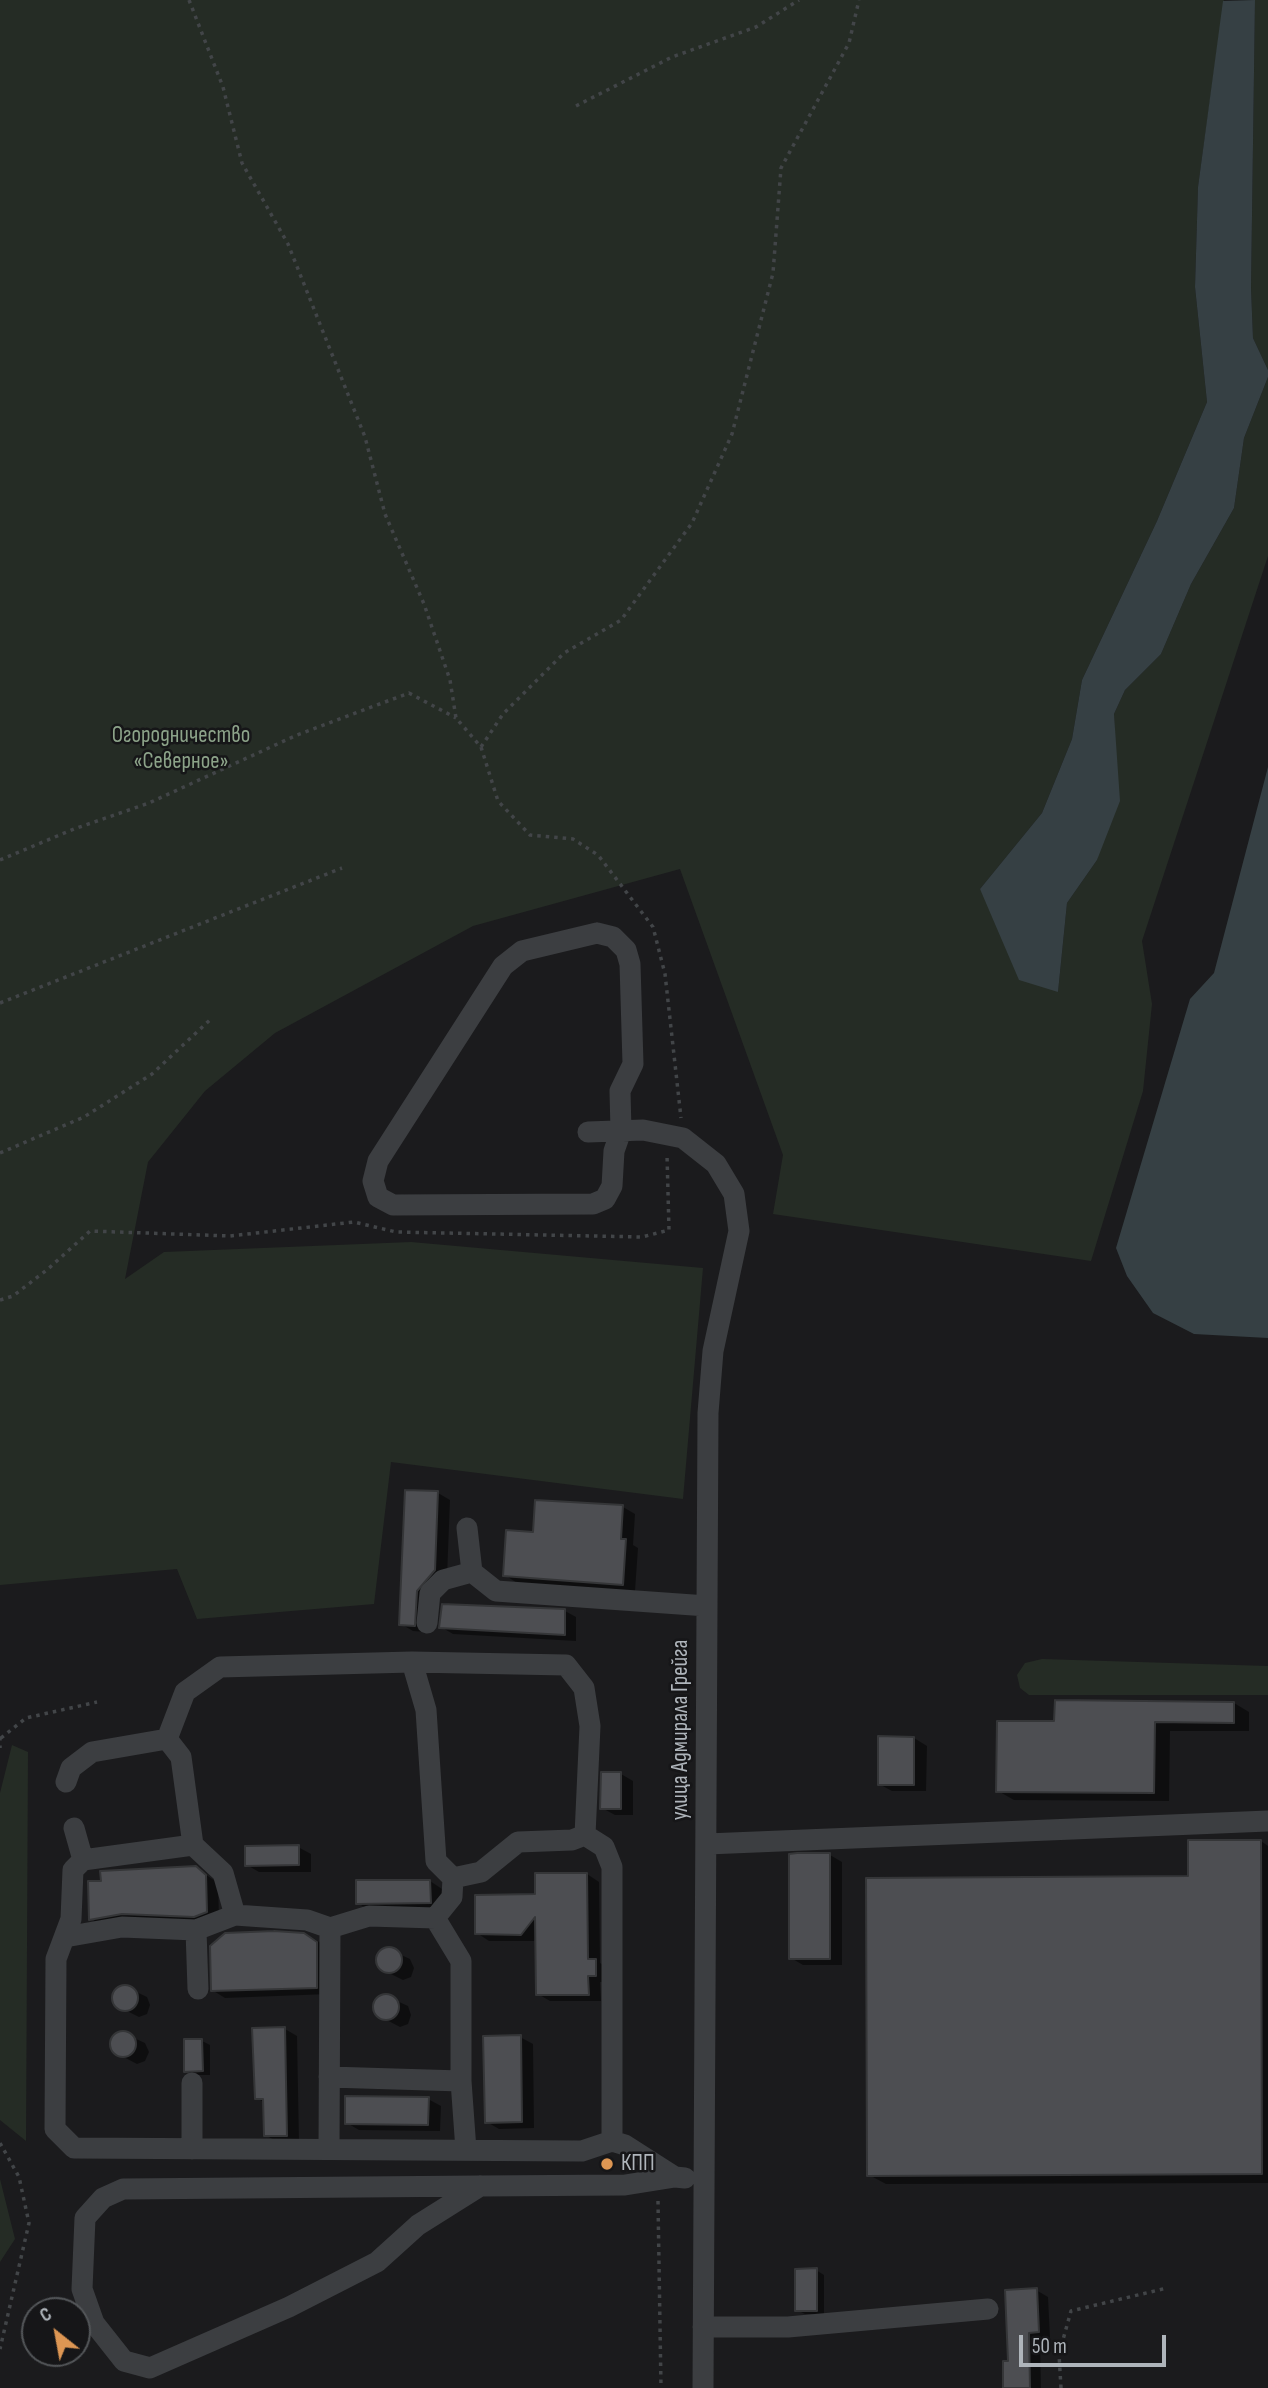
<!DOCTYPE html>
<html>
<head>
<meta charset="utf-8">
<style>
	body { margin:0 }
	#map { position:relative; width:1268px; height:2388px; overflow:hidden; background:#1b1b1d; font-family:"Sofia Sans Condensed",sans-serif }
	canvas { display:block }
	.north { position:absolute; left:21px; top:2297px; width:70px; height:70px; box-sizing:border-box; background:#161618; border:2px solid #535659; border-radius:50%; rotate:329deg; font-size:19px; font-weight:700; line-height:28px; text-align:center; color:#afb5bb }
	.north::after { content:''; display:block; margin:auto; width:24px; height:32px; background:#dd9653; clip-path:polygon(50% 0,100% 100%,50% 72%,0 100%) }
	.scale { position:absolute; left:1019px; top:2335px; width:147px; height:32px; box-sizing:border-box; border:4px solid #afb5bb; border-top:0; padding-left:9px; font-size:21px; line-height:24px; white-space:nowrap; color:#afb5bb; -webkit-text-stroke:5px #161618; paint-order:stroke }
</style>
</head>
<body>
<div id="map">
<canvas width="1268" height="2388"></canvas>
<div class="north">С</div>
<div class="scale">50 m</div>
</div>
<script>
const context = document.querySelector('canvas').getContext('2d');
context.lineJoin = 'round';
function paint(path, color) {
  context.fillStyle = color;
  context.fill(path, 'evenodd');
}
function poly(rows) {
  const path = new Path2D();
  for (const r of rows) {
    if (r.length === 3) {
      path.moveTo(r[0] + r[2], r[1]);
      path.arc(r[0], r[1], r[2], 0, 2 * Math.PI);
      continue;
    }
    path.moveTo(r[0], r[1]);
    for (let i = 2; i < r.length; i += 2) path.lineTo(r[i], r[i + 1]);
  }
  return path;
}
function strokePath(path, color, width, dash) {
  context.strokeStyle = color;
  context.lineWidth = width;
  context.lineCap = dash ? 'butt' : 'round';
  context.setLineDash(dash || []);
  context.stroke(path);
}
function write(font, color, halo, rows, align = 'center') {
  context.font = font + ' "Sofia Sans Condensed",sans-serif';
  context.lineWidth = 5;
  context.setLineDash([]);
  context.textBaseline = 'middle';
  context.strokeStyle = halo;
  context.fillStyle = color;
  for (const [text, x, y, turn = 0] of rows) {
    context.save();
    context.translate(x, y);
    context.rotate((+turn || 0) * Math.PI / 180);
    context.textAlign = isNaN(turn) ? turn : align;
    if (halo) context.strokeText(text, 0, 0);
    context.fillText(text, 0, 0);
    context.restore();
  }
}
const green = poly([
	[0,0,1224,0,1198,187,1195,287,1207,402,1157,521,1082,680,1072,739,1042,813,980,889,1058,992,1067,903,1097,860,1115,742,1114,714,1125,690,1161,654,1191,584,1234,508,1244,438,1268,377,1268,556,1142,941,1152,1004,1143,1091,1091,1261,773,1214,783,1155,680,869,473,926,275,1033,205,1091,148,1162,125,1279,164,1252,411,1242,703,1268,683,1499,391,1462,374,1604,197,1619,177,1569,0,1585],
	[1255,0,1268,0,1268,370,1253,338,1251,288],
	[1042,1659,1268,1666,1268,1695,1029,1695,1020,1688,1017,1675,1025,1663],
	[12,1745,28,1752,26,2141,0,2120,0,1793],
	[0,2179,15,2239,0,2262]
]);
const water = poly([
	[1255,0,1251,288,1253,338,1268,370,1268,377,1244,438,1234,508,1191,584,1161,654,1125,690,1114,714,1120,801,1097,860,1067,903,1058,992,1019,980,980,889,1042,813,1072,739,1082,680,1157,521,1207,402,1195,287,1198,187,1223,1],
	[1268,767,1268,1338,1194,1334,1153,1313,1127,1276,1116,1248,1190,999,1214,973]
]);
const shadow = poly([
	[438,1493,450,1500,447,1577,427,1632,413,1631,401,1624],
	[623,1507,635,1514,633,1545,638,1548,635,1591,517,1583,505,1575,534,1534],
	[565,1611,576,1617,576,1641,453,1634,441,1627],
	[1234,1703,1249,1712,1249,1731,1170,1731,1169,1801,1014,1800,998,1791,1056,1723],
	[880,1738,914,1738,927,1746,926,1791,892,1791,879,1784],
	[621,1774,633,1781,633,1815,615,1815,602,1808],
	[1261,1841,1268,1846,1268,2183,886,2184,869,2175,1190,1878],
	[298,1847,311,1854,311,1872,259,1872,247,1865],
	[830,1855,842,1862,842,1965,803,1965,791,1958],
	[196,1868,218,1883,219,1919,103,1926,90,1918,102,1882],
	[587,1874,599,1882,600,1963,608,1968,608,1982,600,1982,601,2001,550,2001,538,1994,537,1937,534,1941,489,1941,477,1933,536,1896],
	[430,1881,442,1889,441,1911,370,1911,358,1903],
	[274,1933,311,1937,324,1945,329,1994,225,1998,212,1990],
	[388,1949,410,1959,414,1968,411,1977,403,1980,381,1969,377,1961,380,1953],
	[124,1986,147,1997,150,2005,147,2014,139,2017,117,2006,113,1998,116,1990],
	[386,1996,408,2006,411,2015,408,2024,400,2027,379,2016,374,2008,377,2000],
	[285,2029,297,2036,299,2142,278,2142,265,2135,265,2103,257,2098],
	[123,2033,145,2043,149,2052,145,2061,137,2064,116,2053,111,2045,115,2037],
	[520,2037,533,2044,534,2128,499,2129,487,2122],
	[202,2041,210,2045,210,2075,194,2075,186,2071],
	[428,2099,441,2106,440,2131,359,2130,347,2123],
	[816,2270,824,2275,824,2314,805,2314,797,2310],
	[1036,2290,1048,2297,1050,2338,1040,2338,1041,2388,1005,2388,1010,2362]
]);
const building = poly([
	[405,1490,438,1491,435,1570,417,1591,415,1626,399,1625,405,1490],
	[535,1500,623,1505,621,1539,626,1539,623,1585,503,1576,506,1530,533,1532,535,1500],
	[442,1604,565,1609,565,1635,439,1628,442,1604],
	[1055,1700,1234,1702,1234,1723,1155,1722,1154,1793,996,1792,997,1721,1054,1721,1055,1700],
	[878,1736,914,1737,914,1785,878,1785,878,1736],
	[601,1772,621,1772,621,1809,600,1809,601,1772],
	[1188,1840,1261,1840,1262,2174,867,2176,866,1878,1188,1876,1188,1840],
	[299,1845,299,1865,245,1866,245,1846,299,1845],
	[797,1853,830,1853,830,1959,789,1959,789,1854,797,1853],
	[196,1866,206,1875,207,1912,194,1917,122,1914,89,1920,88,1881,101,1881,100,1871,196,1866],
	[535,1873,587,1873,588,1959,596,1959,596,1976,588,1976,589,1995,536,1995,535,1917,521,1935,475,1934,475,1895,535,1894,535,1873],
	[356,1880,430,1880,431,1903,356,1904,356,1880],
	[274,1931,304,1933,317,1942,317,1988,211,1991,210,1946,225,1933,274,1931],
	[389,1960,13],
	[125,1998,13],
	[386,2007,13],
	[285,2027,287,2136,264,2136,263,2099,255,2099,252,2028,285,2027],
	[123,2044,13],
	[521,2035,522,2122,485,2123,483,2036,521,2035],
	[184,2039,202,2039,203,2071,184,2072,184,2039],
	[345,2096,429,2097,428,2125,345,2124,345,2096],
	[817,2268,817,2311,795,2311,795,2269,817,2268],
	[1037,2288,1039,2332,1029,2333,1030,2388,1003,2388,1003,2361,1008,2361,1005,2290,1037,2288]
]);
const path = poly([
	[189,0,223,87,242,163,288,244,365,437,385,514,424,604,450,680,456,718,481,747,498,801,530,835,573,839,598,855,653,927,665,974,681,1118],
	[576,106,672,57,756,27,799,0],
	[481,747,503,714,564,653,621,620,692,523,732,434,773,273,781,168,849,43,859,0],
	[0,860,74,829,149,803,297,735,409,693,456,718],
	[0,1003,342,868],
	[0,1153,84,1117,152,1074,212,1018],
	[0,1300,13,1296,48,1269,90,1231,230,1236,354,1222,396,1232,642,1237,669,1230,667,1155],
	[0,1737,0,1748],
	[1,1738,26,1718,97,1702],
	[0,2143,19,2177,29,2223,0,2349],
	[658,2201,661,2388],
	[1061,2388,1059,2354,1071,2311,1167,2288]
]);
const minor = poly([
	[597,933,613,937,626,950,630,964,633,1064,620,1091,621,1131,614,1151,612,1186,605,1199,593,1204,393,1205,378,1197,373,1181,378,1161,503,966,522,951,597,933],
	[588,1132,643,1130,683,1138,716,1164,734,1194,739,1231,713,1351,708,1413,703,2388],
	[467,1528,472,1572,496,1591,707,1606],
	[427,1623,430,1593,443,1580,472,1572],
	[412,1662,426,1710,436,1861,453,1878],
	[167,1739,185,1692,220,1667,412,1662,566,1665,584,1688,590,1726,585,1835,604,1847,612,1867,612,2141],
	[66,1782,71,1768,92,1752,167,1739,181,1757,193,1845,83,1860],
	[74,1828,83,1860,73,1870,71,1919,56,1959,55,2129,74,2148,582,2151,612,2141,625,2145,675,2177,685,2178],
	[707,1844,1268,1821],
	[193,1845,223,1873,235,1915,307,1920,330,1928,369,1916,435,1918,461,1961,461,2081,466,2150],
	[435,1918,452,1897,453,1878,481,1872,518,1842,572,1840,585,1835],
	[196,1930,198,1989],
	[65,1937,122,1927,196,1930,235,1915],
	[329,2077,461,2081],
	[192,2083,192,2149],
	[329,2149,330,1928],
	[480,2186,418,2225,377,2262,289,2307,150,2368,124,2361,94,2323,82,2289,85,2218,103,2198,123,2189,480,2186,625,2185,675,2177],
	[703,2327,788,2327,988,2309]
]);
const markers = [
	[607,2164,7,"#dd9653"]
];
const parkNames = [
	["Огородничество",181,736],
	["«Северное»",181,762]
];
const streetNames = [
	["улица Адмирала Грейга",681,1730,-90]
];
const poiNames = [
	["КПП",621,2164]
];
paint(green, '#252c25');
paint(water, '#364044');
paint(shadow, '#0007');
paint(building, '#4d4e52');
strokePath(building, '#353638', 2);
strokePath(path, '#424548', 3.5, [3.5, 5]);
strokePath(minor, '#3c3e41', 21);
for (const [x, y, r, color] of markers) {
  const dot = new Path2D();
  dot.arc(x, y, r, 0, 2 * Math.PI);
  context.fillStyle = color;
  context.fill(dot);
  strokePath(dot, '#161618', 2.5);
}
write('23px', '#8ca389', '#161618', parkNames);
write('23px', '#afb5bb', '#161618', streetNames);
write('23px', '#afb5bb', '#161618', poiNames, 'left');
</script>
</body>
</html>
